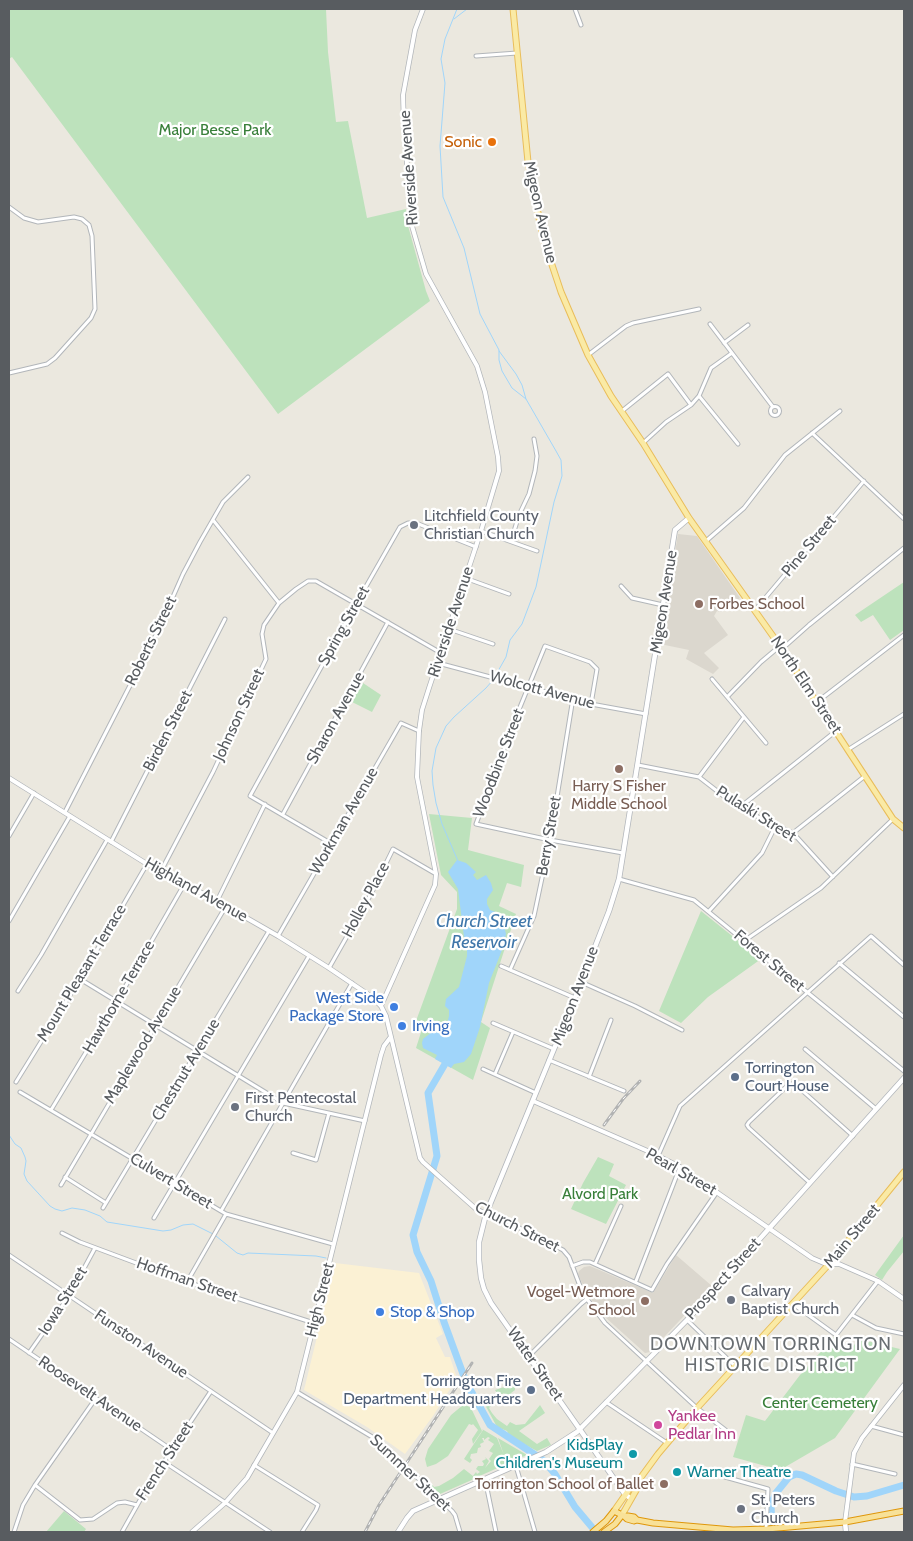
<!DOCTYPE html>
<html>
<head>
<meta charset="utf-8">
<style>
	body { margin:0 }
	#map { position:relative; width:913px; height:1541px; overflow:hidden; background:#ebe8df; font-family:Cabin,sans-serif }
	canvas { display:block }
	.frame { position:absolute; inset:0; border:10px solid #585c60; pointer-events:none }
</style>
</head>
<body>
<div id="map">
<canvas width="913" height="1541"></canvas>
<div class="frame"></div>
</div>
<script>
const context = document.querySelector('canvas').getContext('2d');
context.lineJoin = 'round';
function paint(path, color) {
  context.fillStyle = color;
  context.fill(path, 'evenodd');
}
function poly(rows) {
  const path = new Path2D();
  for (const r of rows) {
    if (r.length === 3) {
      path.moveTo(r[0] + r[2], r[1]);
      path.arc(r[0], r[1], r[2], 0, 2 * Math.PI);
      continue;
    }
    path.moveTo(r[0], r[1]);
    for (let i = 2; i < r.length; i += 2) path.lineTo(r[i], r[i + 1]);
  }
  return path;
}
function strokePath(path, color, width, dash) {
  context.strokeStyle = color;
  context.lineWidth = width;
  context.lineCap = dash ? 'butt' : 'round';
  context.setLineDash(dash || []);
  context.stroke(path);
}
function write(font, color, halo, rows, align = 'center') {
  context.font = font + ' Cabin,sans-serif';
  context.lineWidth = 4.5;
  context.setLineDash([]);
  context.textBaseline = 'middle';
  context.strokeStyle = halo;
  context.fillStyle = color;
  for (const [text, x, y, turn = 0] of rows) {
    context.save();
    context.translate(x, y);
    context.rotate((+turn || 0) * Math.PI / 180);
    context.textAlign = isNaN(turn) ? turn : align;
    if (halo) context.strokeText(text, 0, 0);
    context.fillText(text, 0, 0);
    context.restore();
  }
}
const commercial = poly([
	[335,1263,419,1273,443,1334,436,1338,445,1357,450,1357,457,1378,433,1416,405,1454,367,1427,304,1390]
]);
const education = poly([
	[678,534,697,536,740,598,721,612,717,611,714,616,728,635,704,653,719,668,713,674,686,659,689,650,660,644],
	[676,1255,712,1286,650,1352,645,1353,605,1317,595,1306,581,1281,578,1274,579,1271,584,1267,590,1266,653,1293]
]);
const green = poly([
	[9,9,326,9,328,52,336,122,348,121,367,218,406,209,407,222,426,291,430,301,278,414,12,57,9,59],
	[904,582,904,630,890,640,873,615,861,622,855,615],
	[360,681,381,695,372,712,348,700],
	[429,814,472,818,468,850,524,865,521,887,507,883,499,906,516,914,481,1022,490,1028,473,1080,416,1048,423,1026,416,1021,457,909,457,892,441,875],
	[701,911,761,959,708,997,681,1023,659,1011],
	[598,1157,614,1164,609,1176,626,1185,606,1224,571,1209,583,1183],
	[904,1235,904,1251,887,1272,882,1280,875,1275],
	[834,1337,850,1350,859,1339,900,1349,835,1438,780,1470,733,1457,746,1415,765,1421,800,1375],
	[510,1379,517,1387,515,1388,515,1390,511,1393,513,1396,510,1399,518,1394,520,1397,511,1404,504,1393,499,1396,495,1390,504,1387],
	[487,1398,492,1405,489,1408,492,1413,497,1419,507,1426,510,1422,516,1425,525,1424,540,1405,545,1413,519,1431,537,1444,547,1438,551,1445,537,1451,510,1437,507,1431,497,1427,483,1401],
	[463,1405,466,1405,471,1408,482,1431,473,1444,472,1439,478,1430,473,1424,472,1425,469,1424,448,1456,436,1464,427,1467,425,1459,428,1449,451,1415],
	[482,1429,497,1438,504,1455,498,1438,527,1455,475,1478,475,1476,474,1479,440,1494,429,1485,431,1483,434,1487,439,1486,453,1478,464,1469,473,1476,476,1472,477,1474,480,1472,476,1469,478,1466,483,1466,484,1464,482,1461,486,1459,485,1457,489,1461,485,1468,491,1461,489,1459,493,1453,489,1451,494,1444,488,1440,490,1438,488,1437,484,1440,484,1438,482,1438,484,1442,480,1444,481,1447,478,1448,477,1453,471,1454,470,1458,472,1460,470,1463,464,1459,483,1430],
	[64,1511,86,1529,84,1532,46,1532]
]);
const water = poly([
	[457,860,466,863,476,872,473,875,477,880,486,875,491,883,493,890,487,899,487,904,490,910,501,914,506,934,502,950,489,983,480,1027,471,1054,464,1062,454,1064,451,1068,435,1059,437,1055,423,1048,422,1043,423,1039,432,1032,444,1029,447,1024,449,1016,449,1010,445,1006,446,999,459,987,467,956,467,948,464,937,458,889,448,872]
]);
const stream = poly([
	[457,9,445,39,441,59,445,83,440,146,443,197,464,248,480,314,499,350,499,360,502,371,512,388,526,399,556,451,561,460,562,476,554,502,536,587,522,624,510,640,506,657,493,680,486,688,454,717,446,726,436,748,432,771,433,785,436,803,442,824,458,861],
	[454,19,467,9],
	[499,351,516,374,522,385,526,399],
	[9,1135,15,1144,21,1148,25,1157,26,1161,24,1174,27,1181,50,1206,55,1209,62,1211,72,1208,85,1210,100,1216,107,1222,163,1231,171,1230,183,1225,193,1224,213,1234],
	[216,1236,237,1253,243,1255,248,1253,316,1256,326,1258]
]);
const river = poly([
	[445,1064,428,1093,437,1156,413,1235,417,1252,431,1281,444,1322,466,1382,490,1425,543,1460,555,1474,575,1507,596,1532],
	[772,1532,771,1504,776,1493,789,1477,796,1474,802,1475,836,1491,854,1497,867,1496,904,1485]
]);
const minor = poly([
	[575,9,581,25],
	[476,56,517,53],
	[9,207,24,218,38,222,74,217,82,219,89,225,92,236,95,309,91,318,55,358,47,364,9,373],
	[710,324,773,407],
	[724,343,748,325],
	[588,355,626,326,633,323,699,309],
	[699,396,738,444],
	[775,411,4.5],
	[622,411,668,374,691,405],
	[812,433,904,519],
	[643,443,666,422,691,405,699,396,711,368,732,353],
	[213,520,279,603],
	[481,531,537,551],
	[511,541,519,515,529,494,535,471,537,456,534,439],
	[706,541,744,508,785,455,840,411],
	[465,578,509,594],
	[621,586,632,598,663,605],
	[755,610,864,481],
	[449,629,493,644],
	[782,649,809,625,904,548],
	[438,663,591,704,646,714],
	[712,679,766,743],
	[728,696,761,662,780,646],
	[817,702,904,635],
	[591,704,597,669,590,662,545,646,516,717,476,824,550,840,623,853],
	[849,749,904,714],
	[638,765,699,777,739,808,793,833,833,877],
	[699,777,744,717],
	[739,808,836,731],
	[65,812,157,633,183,574,200,542,223,502,248,477],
	[283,814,388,622],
	[793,833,865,776],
	[9,836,34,793],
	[111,842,225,619],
	[332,844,250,796,356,604,400,527,408,523,416,523,476,547],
	[161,871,213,772,266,659,262,634,264,625,279,603,296,589,308,581,316,581,441,653],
	[619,879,694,900,904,1071],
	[217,901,265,804],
	[709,911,762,853,776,825],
	[9,921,70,816],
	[278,936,401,723,419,731],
	[744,941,821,888,893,819],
	[839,963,904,1017],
	[501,966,575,998],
	[329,968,371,894,393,849,436,874],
	[510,970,534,916,550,840,573,698],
	[80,979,283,1103,365,1121],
	[581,982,635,1006,682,1030],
	[18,991,41,955,107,840],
	[493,1023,554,1049],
	[805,1049,876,1109],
	[549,1060,624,1091],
	[483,1069,536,1093],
	[495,1074,513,1032],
	[589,1077,611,1020],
	[16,1082,80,979,147,864],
	[20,1092,226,1214,333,1244],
	[51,1110,117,1001,185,883],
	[293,1153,316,1160,329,1113],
	[658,1156,680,1106,871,936,904,965],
	[65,1177,106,1203],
	[810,1183,749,1128,747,1125,749,1122,788,1085,792,1084,797,1086,853,1136],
	[61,1185,226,906],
	[103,1208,269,931],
	[221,1211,352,983],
	[486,1214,494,1215,563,1250,569,1257,580,1286,587,1299,605,1323,697,1408,728,1432],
	[154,1218,309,956],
	[62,1233,80,1242,187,1282,314,1323],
	[9,1255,273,1433],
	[595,1264,621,1206],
	[572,1266,583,1262,590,1262,652,1290,667,1264,717,1192],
	[636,1281,680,1167],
	[187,1282,226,1214],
	[793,1304,836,1335,878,1281],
	[852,1315,876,1328,904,1334],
	[687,1320,735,1366],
	[9,1339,172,1450],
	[29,1353,69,1296,95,1248],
	[529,1356,581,1304,587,1299],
	[297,1392,379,1441,452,1511,455,1515,460,1532],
	[606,1402,667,1443],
	[871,1426,904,1435],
	[164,1462,270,1532],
	[852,1464,895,1474],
	[254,1465,318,1505,316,1510,302,1532],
	[516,1466,535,1532],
	[725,1477,768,1489,766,1529],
	[485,1479,496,1532],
	[35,1485,80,1520,93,1519,117,1503,125,1502,137,1505],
	[14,1532,23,1505,35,1485,96,1398],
	[122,1532,148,1486,211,1391]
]);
const tertiary = poly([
	[9,778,147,864,217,901,278,936,329,968,372,997,381,1006,386,1016,420,1158,423,1162,476,1209,486,1214],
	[381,1006,435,885,436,874,417,777,419,731,422,710,429,688,481,531,499,471,498,457,485,392,477,366,426,274,412,226,404,127,403,95,415,30,423,9],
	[533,1101,650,1152,680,1167,812,1258,826,1264,839,1264,878,1281,904,1299],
	[845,1522,854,1453,862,1438,904,1385],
	[192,1532,225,1503,247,1478,297,1392,381,1055,384,1046,390,1038]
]);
const secondary = poly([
	[631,1499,624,1493,617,1483,574,1421,491,1303,484,1289,481,1278,479,1260,479,1242,486,1214,575,998,609,911,619,879,675,530,689,518],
	[845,1522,846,1532],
	[398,1532,407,1518,413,1511,546,1452,577,1432,687,1320,904,1078]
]);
const primary = poly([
	[513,9,528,162,539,218,544,241,561,292,588,355,611,396,643,443,689,518,780,646,893,819,904,828],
	[614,1511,633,1484,639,1480],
	[622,1515,638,1487,639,1480,658,1454,697,1408,830,1263,904,1172]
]);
const trunk = poly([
	[624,1516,628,1516,634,1517,637,1520],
	[593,1532,606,1521,614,1511,624,1516,627,1519,634,1521,637,1520,653,1523,733,1530,767,1529,845,1522,904,1511],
	[604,1532,615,1524,622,1515]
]);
const rail = poly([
	[604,1125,623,1099,640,1081],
	[365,1532,379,1505,472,1363]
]);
const markers = [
	[492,142,5,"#e8710a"],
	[414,525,5,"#6b7280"],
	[699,604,5,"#8d6e63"],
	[619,769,5,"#8d6e63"],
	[394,1007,5,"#3f7fe0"],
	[402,1026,5,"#3f7fe0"],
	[735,1077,5,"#5c6f8a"],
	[235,1107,5,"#6b7280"],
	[731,1300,5,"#6b7280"],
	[645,1301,5,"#8d6e63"],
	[380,1312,5,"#3f7fe0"],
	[531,1390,5,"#5c6f8a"],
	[658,1425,5,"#d1479c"],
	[633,1454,5,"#0f9aa8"],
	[677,1472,5,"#0f9aa8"],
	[664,1484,5,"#8d6e63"],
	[741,1509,5,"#6b7280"]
];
const parkNames = [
	["Major Besse Park",215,130],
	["Alvord Park",600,1194],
	["Center Cemetery",820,1403]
];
const foodNames = [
	["Sonic",482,142]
];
const streetNames = [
	["Riverside Avenue",409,168,-94],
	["Migeon Avenue",540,212,77],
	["Pine Street",809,546,-50],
	["Migeon Avenue",664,602,-81],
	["Riverside Avenue",451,622,-72],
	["Spring Street",344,626,-61],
	["Roberts Street",151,641,-64],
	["North Elm Street",806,685,56],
	["Wolcott Avenue",542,690,15],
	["Johnson Street",239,715,-65],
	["Sharon Avenue",336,718,-61],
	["Birden Street",168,731,-63],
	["Woodbine Street",499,763,-69],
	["Pulaski Street",756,814,32],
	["Workman Avenue",344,821,-60],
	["Berry Street",549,836,-80],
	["Highland Avenue",196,890,29],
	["Holley Place",366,900,-62],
	["Forest Street",769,961,40],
	["Mount Pleasant Terrace",82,973,-59],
	["Migeon Avenue",575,996,-69],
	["Hawthorne Terrace",119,997,-60],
	["Maplewood Avenue",143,1045,-59],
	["Chestnut Avenue",186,1070,-59],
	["Pearl Street",681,1172,30],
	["Culvert Street",171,1181,31],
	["Church Street",517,1227,27],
	["Main Street",852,1236,-50],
	["Prospect Street",723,1279,-48],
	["Hoffman Street",187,1280,19],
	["High Street",320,1300,-76],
	["Iowa Street",63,1301,-58],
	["Funston Avenue",141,1344,34],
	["Water Street",535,1364,55],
	["Roosevelt Avenue",90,1394,34],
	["French Street",165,1461,-57],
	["Summer Street",410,1473,43]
];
const worshipNames = [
	["Litchfield County",424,516],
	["Christian Church",424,534],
	["First Pentecostal",245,1098],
	["Church",245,1116],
	["Calvary",741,1291],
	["Baptist Church",741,1309],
	["St. Peters",751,1500],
	["Church",751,1518]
];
const educationNames = [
	["Forbes School",709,604,"left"],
	["Harry S Fisher",619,786,"center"],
	["Middle School",619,804,"center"],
	["Vogel-Wetmore",635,1292],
	["School",635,1310],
	["Torrington School of Ballet",654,1484]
];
const shopNames = [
	["West Side",384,998,"right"],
	["Package Store",384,1016,"right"],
	["Irving",412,1026],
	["Stop & Shop",390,1312]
];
const serviceNames = [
	["Torrington",745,1068],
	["Court House",745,1086],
	["Torrington Fire",521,1381,"right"],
	["Department Headquarters",521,1399,"right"]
];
const hotelNames = [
	["Yankee",668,1416],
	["Pedlar Inn",668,1434]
];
const cultureNames = [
	["KidsPlay",623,1445],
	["Children's Museum",623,1463],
	["Warner Theatre",687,1472,"left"]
];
const waterNames = [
	["Church Street",484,922],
	["Reservoir",484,943]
];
const neighbourhoodNames = [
	["DOWNTOWN TORRINGTON",771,1345],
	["HISTORIC DISTRICT",771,1366]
];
paint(commercial, '#fbf1d4');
paint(education, '#dbd7ce');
paint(green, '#bde2bc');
paint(water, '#a0d5fa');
strokePath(stream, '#a0d5fa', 1);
strokePath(river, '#a0d5fa', 7);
strokePath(minor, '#b2b6ba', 5);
strokePath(tertiary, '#b2b6ba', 5.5);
strokePath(secondary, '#b3b7bc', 6);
strokePath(primary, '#e9bd5a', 7);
strokePath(trunk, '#df970b', 7);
strokePath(minor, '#fff', 3);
strokePath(tertiary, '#fff', 4);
strokePath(secondary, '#fff', 4.5);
strokePath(primary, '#faeaa5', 5);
strokePath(trunk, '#f8e198', 5);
strokePath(rail, '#b1b2b2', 3);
strokePath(rail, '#fff', 1, [4]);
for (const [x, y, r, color] of markers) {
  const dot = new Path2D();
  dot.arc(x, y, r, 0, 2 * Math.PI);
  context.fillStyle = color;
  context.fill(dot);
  strokePath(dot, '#fff', 2);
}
write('16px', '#387f39', '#fff', parkNames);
write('16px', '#c56008', '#fff', foodNames, 'right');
write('16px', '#585c60', '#fff', streetNames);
write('16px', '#5b616d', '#fff', worshipNames, 'left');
write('16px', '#785e54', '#fff', educationNames, 'right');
write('16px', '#366cbe', '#fff', shopNames, 'left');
write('16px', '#4e5e75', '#fff', serviceNames, 'left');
write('16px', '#b23c85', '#fff', hotelNames, 'left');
write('16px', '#0d838f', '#fff', cultureNames, 'right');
write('italic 18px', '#4077aa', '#fff', waterNames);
context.letterSpacing = '1px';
write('18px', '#696e72', '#fff', neighbourhoodNames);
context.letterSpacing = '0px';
</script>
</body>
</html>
